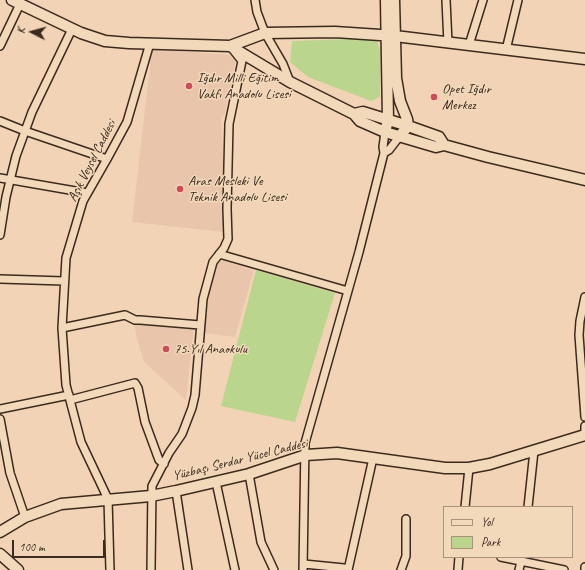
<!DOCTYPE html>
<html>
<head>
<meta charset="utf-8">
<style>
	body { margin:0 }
	#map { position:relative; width:585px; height:570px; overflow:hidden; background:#f2d3b6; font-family:Caveat,sans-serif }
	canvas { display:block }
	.legend { position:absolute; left:443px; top:506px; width:130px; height:52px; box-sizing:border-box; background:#f2d9ba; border:1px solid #a9937c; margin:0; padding:5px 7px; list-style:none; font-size:12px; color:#3b2a1e }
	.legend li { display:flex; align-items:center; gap:8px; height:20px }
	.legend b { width:20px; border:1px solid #a9937c }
	.north { position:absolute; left:12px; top:12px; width:40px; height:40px; -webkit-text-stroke:3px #f2d9ba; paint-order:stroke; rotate:276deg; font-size:11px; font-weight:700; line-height:16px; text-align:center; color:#3b2a1e }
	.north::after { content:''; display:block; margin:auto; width:14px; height:18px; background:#3b2a1e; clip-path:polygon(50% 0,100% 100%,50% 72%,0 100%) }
	.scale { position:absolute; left:12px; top:540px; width:93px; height:18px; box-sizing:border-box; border:2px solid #3b2a1e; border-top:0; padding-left:5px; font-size:12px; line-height:14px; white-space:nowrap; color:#3b2a1e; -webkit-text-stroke:3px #f2d9ba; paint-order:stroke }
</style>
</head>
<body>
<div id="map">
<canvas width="585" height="570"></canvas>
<ul class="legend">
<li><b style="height:5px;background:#f2d9ba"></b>Yol</li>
<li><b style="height:11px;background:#bad68d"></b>Park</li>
</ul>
<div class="north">K</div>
<div class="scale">100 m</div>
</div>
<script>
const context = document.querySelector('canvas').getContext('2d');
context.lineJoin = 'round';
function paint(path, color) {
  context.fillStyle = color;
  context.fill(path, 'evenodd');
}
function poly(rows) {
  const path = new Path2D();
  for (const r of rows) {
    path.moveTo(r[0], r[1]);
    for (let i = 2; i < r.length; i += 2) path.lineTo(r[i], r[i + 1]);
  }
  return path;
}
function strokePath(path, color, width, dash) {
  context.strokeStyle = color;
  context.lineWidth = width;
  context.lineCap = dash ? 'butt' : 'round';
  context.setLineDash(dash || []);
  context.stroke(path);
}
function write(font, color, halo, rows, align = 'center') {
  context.font = font + ' Caveat,sans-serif';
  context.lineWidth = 3;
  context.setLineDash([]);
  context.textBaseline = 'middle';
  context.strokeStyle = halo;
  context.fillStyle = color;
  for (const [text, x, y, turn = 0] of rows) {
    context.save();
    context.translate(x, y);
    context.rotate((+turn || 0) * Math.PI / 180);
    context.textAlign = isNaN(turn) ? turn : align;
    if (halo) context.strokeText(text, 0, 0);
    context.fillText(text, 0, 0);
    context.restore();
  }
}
const built = poly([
	[152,49,231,55,236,59,225,113,221,119,223,155,223,232,132,222],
	[220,260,254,270,235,337,204,333,211,278],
	[134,320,194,326,186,400,144,362,136,335]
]);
const green = poly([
	[376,38,380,50,380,96,376,99,371,101,308,77,290,62,292,41],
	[256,270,335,293,295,422,221,406]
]);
const street = poly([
	[255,0,257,12,265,33,283,64,290,82],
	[446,0,448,43],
	[469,45,483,0],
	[0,46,20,4],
	[506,50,518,0],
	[0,121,25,131,107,159],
	[384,153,389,150,399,137],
	[0,178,87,193],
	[0,235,6,197,16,156,32,112,72,29],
	[219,254,348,291],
	[0,279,64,281],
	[585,297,580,321,579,335,585,417],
	[62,328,125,315,135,320,140,320,200,325],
	[70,400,135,383,138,388,145,422,159,460,164,464],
	[0,409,69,395],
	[0,419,10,473,25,517],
	[585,426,585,435],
	[249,474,261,542,274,570],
	[216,482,235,570],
	[176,491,188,570],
	[465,507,469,468],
	[528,507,534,451],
	[501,557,564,570],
	[304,564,344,568,348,570],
	[110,570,108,499,81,442,66,385,62,328,66,258,83,201,107,159,127,122,150,43],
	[151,570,152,486,169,453,182,434,192,408,195,395,203,299,213,262,224,248,228,239,227,209,229,124,242,61,234,51],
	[303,570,305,443,359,252,384,153,383,147,385,132],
	[348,570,373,458],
	[401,570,406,556,406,519],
	[458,570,459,557],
	[519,570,522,557],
	[585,570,585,567]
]);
const secondary = poly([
	[12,0,81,33,105,41,129,43,230,46,290,82,354,114,360,121,385,132,436,147,444,145,488,157,585,180],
	[394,0,396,78,400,101,407,119,408,126,399,137],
	[230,46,265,33,335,32,395,36,585,59],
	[354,114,363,112,408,126,439,137,444,145],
	[385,132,388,120,386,0],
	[0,532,25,517,61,504,151,496,176,491,249,474,306,455,337,453,445,468,469,468,490,464,585,435],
	[0,554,18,570]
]);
const markers = [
	[189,86,4,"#d1495b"],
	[434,97,4,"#d1495b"],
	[180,189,4,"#d1495b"],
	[166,349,4,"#d1495b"]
];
const poiNames = [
	["Iğdır Milli Eğitim",197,78],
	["Vakfı Anadolu Lisesi",197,94],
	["Opet Iğdır",442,89],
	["Merkez",442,105],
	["Aras Mesleki Ve",188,181],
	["Teknik Anadolu Lisesi",188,197],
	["75.Yıl Anaokulu",174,349]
];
const streetNames = [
	["Aşık Veysel Caddesi",92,161,-63],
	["Yüzbaşı Serdar Yücel Caddesi",240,460,-14]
];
paint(built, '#e9c5ab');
paint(green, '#bad68d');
strokePath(street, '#3b2a1e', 10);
strokePath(secondary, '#3b2a1e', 13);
strokePath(street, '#f2d9ba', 7);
strokePath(secondary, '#f2d9ba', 10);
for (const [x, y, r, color] of markers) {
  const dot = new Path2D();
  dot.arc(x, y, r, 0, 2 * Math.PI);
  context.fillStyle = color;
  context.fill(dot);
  strokePath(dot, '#f2d9ba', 1.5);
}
write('14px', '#3b2a1e', '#f2d9ba', poiNames, 'left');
write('14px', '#3b2a1e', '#f2d9ba', streetNames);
</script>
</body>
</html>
